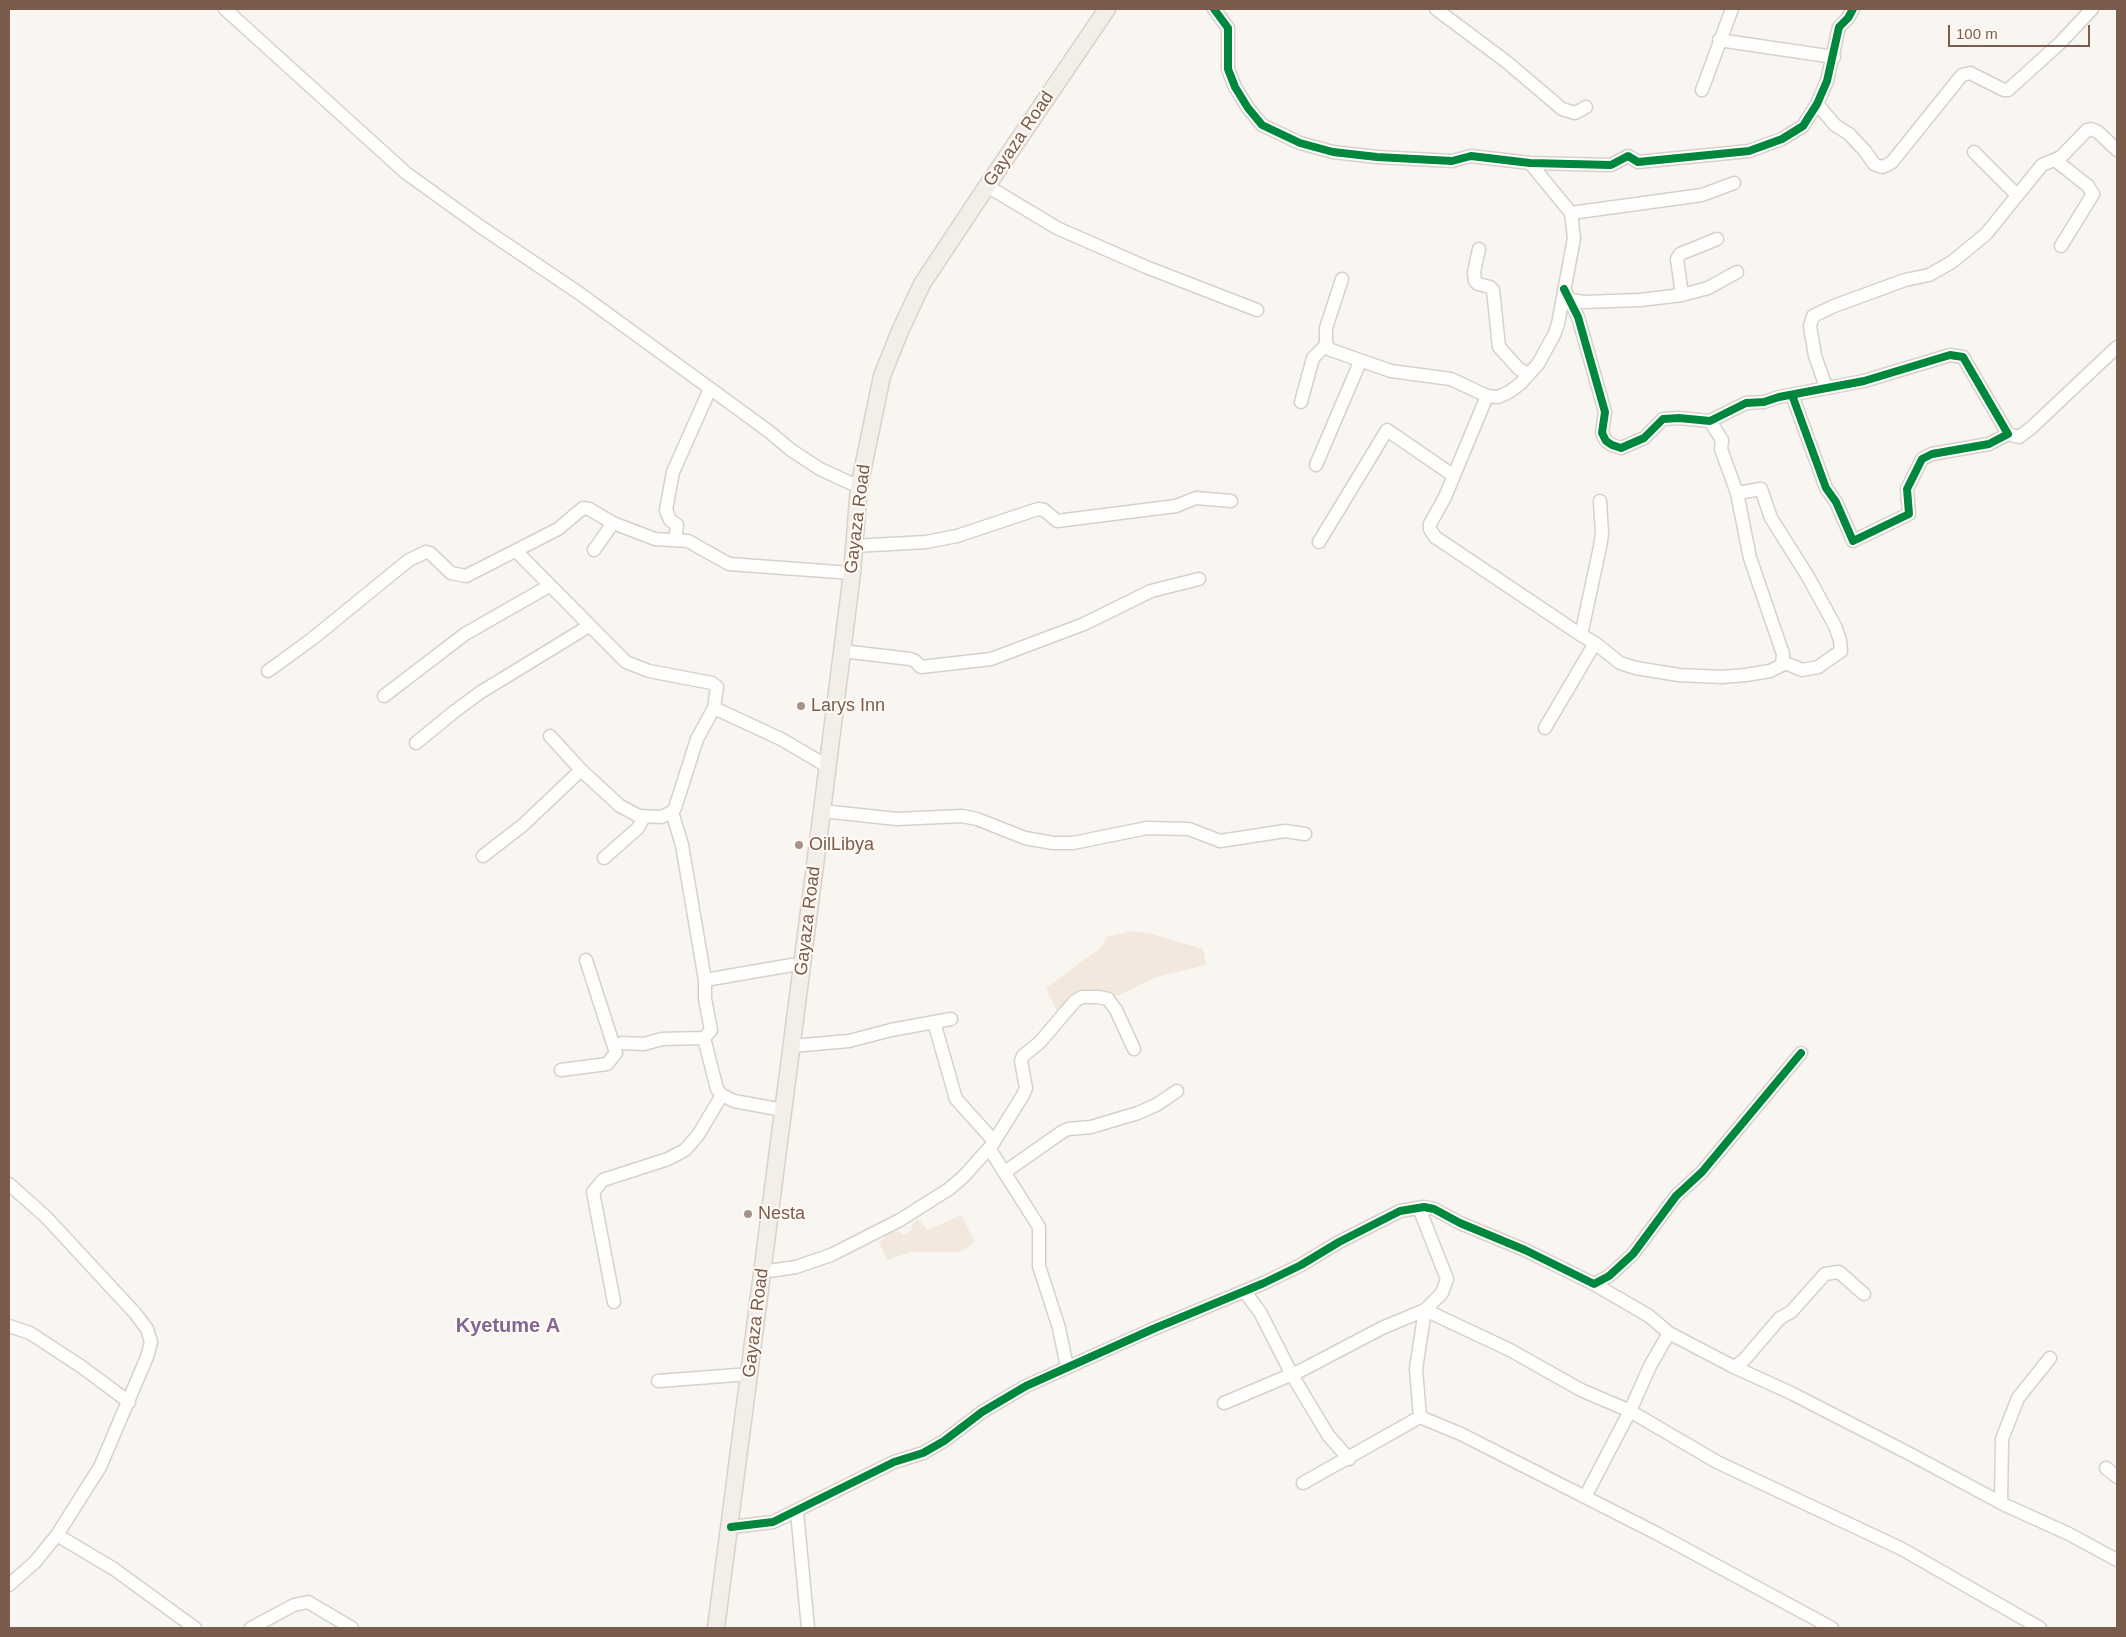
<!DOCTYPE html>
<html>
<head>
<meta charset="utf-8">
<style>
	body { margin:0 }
	#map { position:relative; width:2126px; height:1637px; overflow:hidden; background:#f9f5f0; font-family:Arial,sans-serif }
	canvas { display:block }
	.frame { position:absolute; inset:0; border:10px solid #7a5c4d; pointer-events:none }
	.scale { position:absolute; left:1948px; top:25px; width:142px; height:22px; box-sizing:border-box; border:2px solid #7a5c4d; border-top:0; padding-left:6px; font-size:15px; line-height:18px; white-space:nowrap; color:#7a5c4d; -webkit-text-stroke:4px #fffaf3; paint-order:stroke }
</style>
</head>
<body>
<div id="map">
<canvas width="2126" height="1637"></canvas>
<div class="frame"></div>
<div class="scale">100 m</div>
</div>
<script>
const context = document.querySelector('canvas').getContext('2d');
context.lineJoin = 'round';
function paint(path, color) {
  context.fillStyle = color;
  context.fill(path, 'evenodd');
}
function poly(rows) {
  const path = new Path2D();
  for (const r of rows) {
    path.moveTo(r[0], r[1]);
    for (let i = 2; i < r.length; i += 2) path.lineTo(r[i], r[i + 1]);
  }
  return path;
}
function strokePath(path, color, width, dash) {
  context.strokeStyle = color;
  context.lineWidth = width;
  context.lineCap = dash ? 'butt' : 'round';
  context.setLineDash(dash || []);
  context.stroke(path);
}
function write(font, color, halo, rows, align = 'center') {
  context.font = font + ' Arial,sans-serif';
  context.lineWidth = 4;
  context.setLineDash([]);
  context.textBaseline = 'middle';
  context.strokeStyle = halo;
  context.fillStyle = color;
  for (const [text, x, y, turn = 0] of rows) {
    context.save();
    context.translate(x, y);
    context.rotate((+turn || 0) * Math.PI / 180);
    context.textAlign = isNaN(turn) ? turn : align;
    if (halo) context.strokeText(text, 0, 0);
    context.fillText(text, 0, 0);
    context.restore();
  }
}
const residential = poly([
	[1131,931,1152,934,1203,949,1206,965,1156,977,1120,995,1083,993,1058,1013,1046,988,1085,959,1099,950,1107,937],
	[961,1215,975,1242,960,1252,911,1252,887,1260,879,1242,890,1233,899,1231,903,1235,912,1230,911,1227,918,1219,928,1230]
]);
const minor = poly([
	[225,9,406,173,481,227,579,293,767,430,791,450,820,469,859,487],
	[1214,9,1228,28,1228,69,1235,87,1248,108,1262,125,1300,143,1333,152,1377,157,1452,161,1471,156,1530,163,1611,165,1628,156,1638,162,1749,151,1782,139,1803,126,1817,104,1827,81,1839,27,1848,18,1853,9],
	[1436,9,1508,63,1562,109,1575,113,1586,107],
	[1719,40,1834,57],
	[1702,90,1732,9],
	[1817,104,1835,125,1849,134,1865,151,1874,164,1882,167,1887,165,1892,162,1962,75,1970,73,2004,90,2008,90,2060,43,2092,9],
	[1974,152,2017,195],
	[2055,160,2088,186,2093,194,2061,246],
	[987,186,1057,228,1146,267,1257,310],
	[1571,213,1702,195,1734,183],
	[1479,249,1474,272,1475,281,1478,284,1490,287,1493,290,1499,347,1519,369,1528,374],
	[1342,279,1326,328,1326,345,1331,350,1391,371,1451,379,1487,396,1498,397,1509,392,1520,384,1538,364,1554,335,1558,324,1574,238,1571,213,1530,163],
	[1564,289,1578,317,1605,412,1602,433,1606,441,1612,445,1621,448,1644,438,1663,419,1679,418,1710,421,1746,403,1764,402,1779,397,1864,381,1950,355,1963,357,2008,434,1989,444,1932,454,1922,459,1907,489,1909,514,1853,541,1836,502,1826,488,1792,395],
	[1682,295,1677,259,1680,254,1717,239],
	[1571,300,1584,302,1640,300,1682,295,1708,288,1737,272],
	[1826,387,1815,356,1810,326,1813,316,1834,306,1905,280,1929,275,1952,262,1986,234,2042,165,2061,157,2087,130,2091,129,2098,132,2117,150],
	[1487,396,1445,497,1430,524,1430,529,1435,537,1581,635,1595,643,1620,663,1636,668,1679,675,1722,677,1746,675,1770,671,1782,665,1783,654,1750,558,1737,493,1721,449,1722,440,1710,421],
	[1301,402,1313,358,1326,345],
	[2008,434,2019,437,2031,428,2117,347],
	[1316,465,1360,362],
	[1737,493,1761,489,1771,518,1807,575,1835,626,1840,640,1841,651,1818,667,1802,670,1783,662],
	[675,540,677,525,670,520,666,510,673,472,710,389],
	[1319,542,1387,430,1454,476],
	[854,546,926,542,957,536,1038,509,1044,510,1057,521,1176,506,1196,498,1231,501],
	[594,550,613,523],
	[516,551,626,662,649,671,712,683,717,687,714,708,697,739,675,808,672,812,661,817,639,816,620,806,581,770,550,736],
	[1581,635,1600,547,1602,534,1600,501],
	[842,651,910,659,915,661,921,667,991,659,1084,624,1151,591,1199,579],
	[268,671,312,639,409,560,426,552,430,553,451,573,466,576,558,529,583,508,589,509,613,523,655,539,688,541,729,564,852,573],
	[384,696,465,634,549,586],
	[714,708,781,739,827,766],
	[1545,728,1595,643],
	[416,743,455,711,481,692,589,626],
	[822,811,897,819,962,816,977,819,1025,838,1053,843,1073,843,1147,828,1189,829,1220,841,1285,831,1305,834],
	[672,812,682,845,705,980,705,999,711,1030,704,1038,717,1089,722,1095,734,1101,783,1110],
	[483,856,523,825,581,770],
	[604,858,638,828,644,817],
	[705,980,792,965],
	[934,1022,956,1099,993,1140],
	[622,1043,644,1044,662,1039,704,1038],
	[792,1046,849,1041,891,1030,951,1019],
	[561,1070,607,1064,616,1053,586,960],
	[989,1148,1039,1227,1039,1266,1059,1328,1067,1367],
	[1005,1172,1062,1132,1068,1129,1091,1127,1138,1113,1156,1105,1177,1091],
	[9,1184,46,1217,135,1313,147,1329,151,1342,147,1357,100,1467,57,1535,35,1562,9,1585],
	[1419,1208,1447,1279,1442,1293,1425,1310,1416,1369,1420,1417],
	[762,1272,796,1267,831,1255,900,1220,949,1189,963,1177,992,1145,1023,1095,1026,1088,1021,1061,1023,1056,1040,1042,1075,1001,1082,997,1098,997,1108,999,1116,1010,1134,1049],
	[1594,1284,1649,1316,1669,1333,1734,1367,1744,1360,1780,1318,1791,1312,1825,1274,1839,1272,1864,1294],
	[1244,1291,1260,1312,1292,1375,1328,1435,1349,1459],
	[614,1302,593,1192,603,1180,668,1159,685,1150,698,1135,722,1095],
	[9,1326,30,1333,82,1367,129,1402],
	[1734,1367,1791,1393,1910,1454,2005,1505,2069,1534,2117,1560],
	[658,1381,750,1374],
	[1224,1403,1300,1371,1382,1328,1425,1310,1510,1350,1581,1390,1630,1411,1717,1462,1902,1549,2040,1628],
	[2106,1468,2117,1477],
	[1303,1483,1420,1417,1461,1434,1658,1534,1832,1628],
	[1585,1497,1630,1411,1650,1366,1669,1333],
	[2001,1503,2002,1439,2018,1398,2050,1358],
	[797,1512,808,1628],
	[731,1527,773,1522,894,1462,923,1453,944,1441,982,1412,1026,1386,1153,1329,1264,1283,1301,1265,1339,1242,1400,1211,1424,1207,1434,1209,1460,1223,1525,1250,1594,1284,1609,1276,1633,1254,1676,1196,1702,1172,1801,1053],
	[57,1535,114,1569,195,1628],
	[251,1628,294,1605,308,1602,352,1628]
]);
const major = poly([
	[716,1628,822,811,852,573,859,487,882,376,900,331,922,284,987,186,1107,9]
]);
const cycleway = poly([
	[1214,9,1228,28,1228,69,1235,87,1248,108,1262,125,1300,143,1333,152,1377,157,1452,161,1471,156,1530,163,1611,165,1628,156,1638,162,1749,151,1782,139,1803,126,1817,104,1827,81,1839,27,1848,18,1853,9],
	[1564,289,1578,317,1605,412,1602,433,1606,441,1612,445,1621,448,1644,438,1663,419,1679,418,1710,421,1746,403,1764,402,1779,397,1864,381,1950,355,1963,357,2008,434,1989,444,1932,454,1922,459,1907,489,1909,514,1853,541,1836,502,1826,488,1792,395],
	[731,1527,773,1522,894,1462,923,1453,944,1441,982,1412,1026,1386,1153,1329,1264,1283,1301,1265,1339,1242,1400,1211,1424,1207,1434,1209,1460,1223,1525,1250,1594,1284,1609,1276,1633,1254,1676,1196,1702,1172,1801,1053]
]);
const markers = [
	[801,706,5,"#a69286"],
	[799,845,5,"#a69286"],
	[748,1214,5,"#a69286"]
];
const streetNames = [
	["Gayaza Road",1019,139,-56],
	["Gayaza Road",858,519,-83],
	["Gayaza Road",808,921,-83],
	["Gayaza Road",756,1323,-83]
];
const poiNames = [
	["Larys Inn",811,706],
	["OilLibya",809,845],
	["Nesta",758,1214]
];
const quarterNames = [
	["Kyetume A",508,1326]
];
paint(residential, '#f2e8de');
strokePath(minor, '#d7d1cb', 15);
strokePath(major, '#dad1cc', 19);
strokePath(minor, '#fefefd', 12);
strokePath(major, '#f3eee8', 16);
strokePath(cycleway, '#00873e', 8);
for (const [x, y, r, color] of markers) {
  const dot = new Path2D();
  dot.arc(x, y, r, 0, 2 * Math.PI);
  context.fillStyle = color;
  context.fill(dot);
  strokePath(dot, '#fffaf3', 2);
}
write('18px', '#7a5c4d', '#fffaf3', streetNames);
write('18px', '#7a5c4d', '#fffaf3', poiNames, 'left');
write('bold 20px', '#846695', '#fffaf3', quarterNames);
</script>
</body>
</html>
